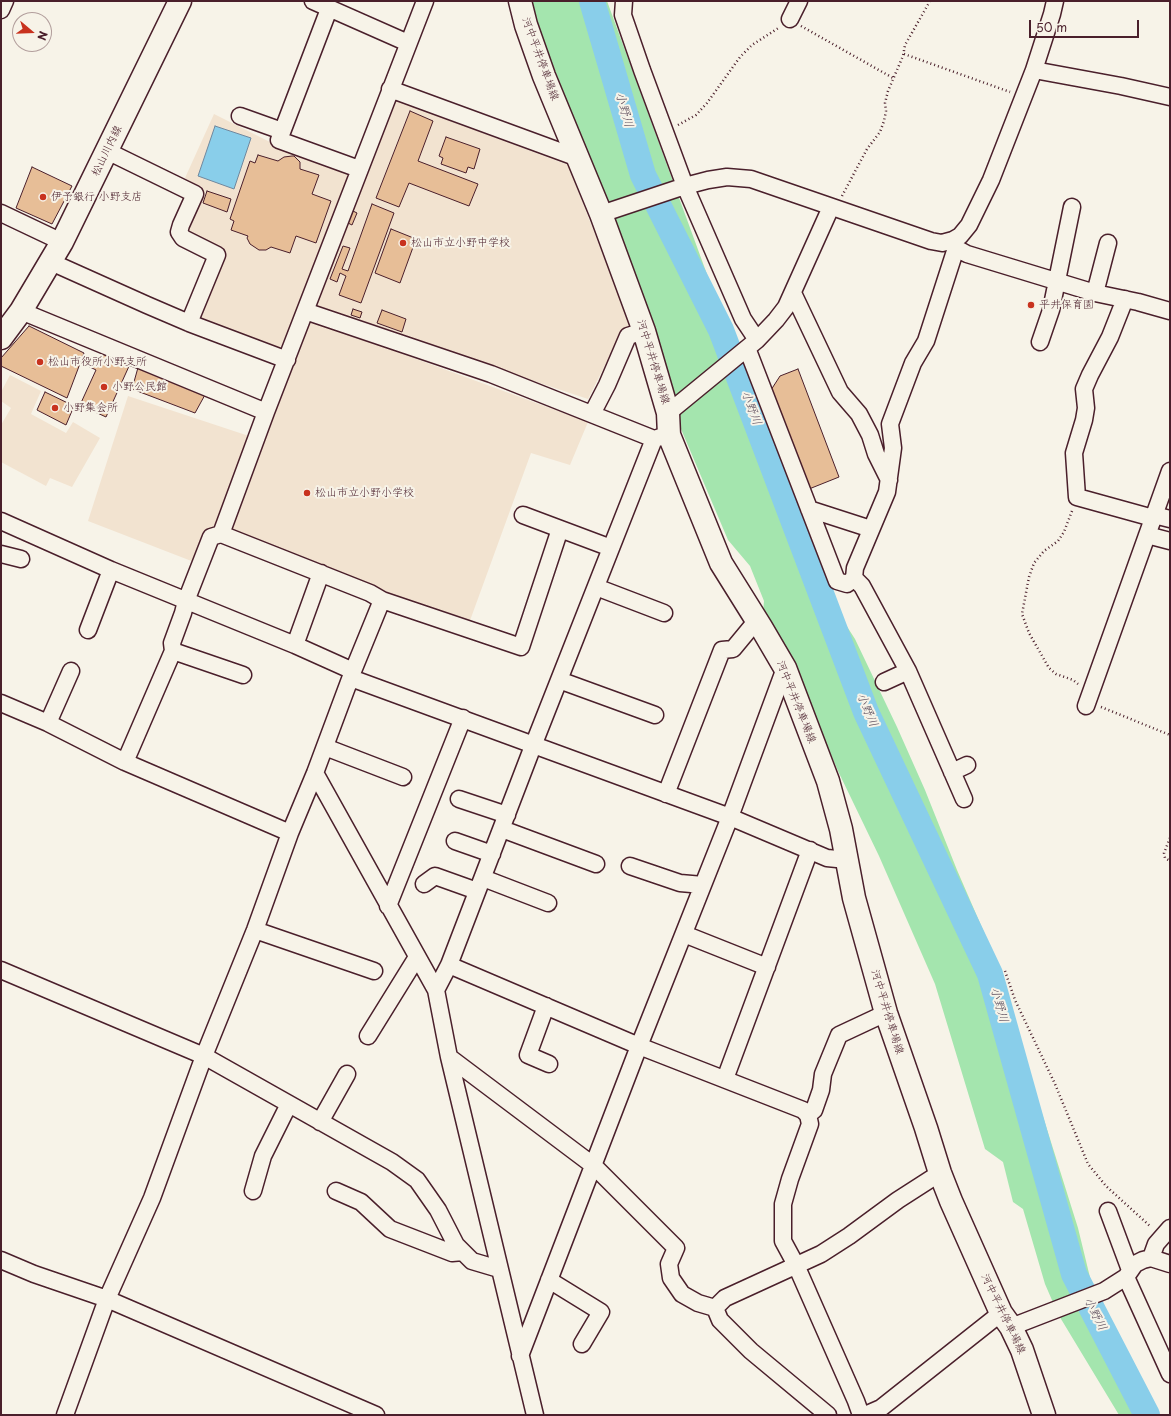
<!DOCTYPE html>
<html>
<head>
<meta charset="utf-8">
<style>
	body { margin:0 }
	#map { position:relative; width:1171px; height:1416px; overflow:hidden; background:#f7f3e8; font-family:"Playpen Sans",sans-serif }
	canvas { display:block }
	.frame { position:absolute; inset:0; border:2px solid #4a1f2b; pointer-events:none }
	.north { position:absolute; left:12px; top:12px; width:40px; height:40px; box-sizing:border-box; background:#f7f3e8; border:1px solid #b29e9c; border-radius:50%; rotate:109deg; font-size:11px; font-weight:700; line-height:16px; text-align:center; color:#4a1f2b }
	.north::after { content:''; display:block; margin:auto; width:14px; height:18px; background:#c8321e; clip-path:polygon(50% 0,100% 100%,50% 72%,0 100%) }
	.scale { position:absolute; left:1029px; top:20px; width:110px; height:18px; box-sizing:border-box; border:2px solid #4a1f2b; border-top:0; padding-left:5px; font-size:12px; line-height:14px; white-space:nowrap; color:#4a1f2b; -webkit-text-stroke:3px #f7f3e8; paint-order:stroke }
</style>
</head>
<body>
<div id="map">
<canvas width="1171" height="1416"></canvas>
<div class="frame"></div>
<div class="north">N</div>
<div class="scale">50 m</div>
</div>
<script>
const context = document.querySelector('canvas').getContext('2d');
context.lineJoin = 'round';
function paint(path, color) {
  context.fillStyle = color;
  context.fill(path, 'evenodd');
}
function poly(rows) {
  const path = new Path2D();
  for (const r of rows) {
    path.moveTo(r[0], r[1]);
    for (let i = 2; i < r.length; i += 2) path.lineTo(r[i], r[i + 1]);
  }
  return path;
}
function strokePath(path, color, width, dash) {
  context.strokeStyle = color;
  context.lineWidth = width;
  context.lineCap = dash ? 'butt' : 'round';
  context.setLineDash(dash || []);
  context.stroke(path);
}
function write(font, color, halo, rows, align = 'center') {
  context.font = font + ' "Playpen Sans","Klee One",sans-serif';
  context.lineWidth = 4;
  context.setLineDash([]);
  context.textBaseline = 'middle';
  context.strokeStyle = halo;
  context.fillStyle = color;
  for (const [text, x, y, turn = 0] of rows) {
    context.save();
    context.translate(x, y);
    context.rotate((+turn || 0) * Math.PI / 180);
    context.textAlign = isNaN(turn) ? turn : align;
    if (halo) context.strokeText(text, 0, 0);
    context.fillText(text, 0, 0);
    context.restore();
  }
}
const built = poly([
	[395,100,568,165,630,324,621,333,588,399,302,304,284,344,277,349,197,318,226,252,188,233,187,225,203,191,185,178,214,114,270,142,364,179],
	[310,320,588,422,570,465,531,453,468,626,388,597,214,525,194,562,88,521,128,396,261,440],
	[10,375,41,391,31,414,66,433,73,422,100,438,72,487,50,478,46,486,1,462,1,425,11,408,1,401,1,392]
]);
const green = poly([
	[528,1,607,1,734,348,781,465,828,597,855,639,897,727,925,790,957,870,993,953,996,975,1018,1037,1078,1228,1096,1302,1159,1415,1119,1415,1058,1314,1045,1284,1023,1209,1013,1202,1003,1162,985,1149,935,984,879,856,838,771,801,684,763,613,764,601,750,566,728,540,681,429,667,379,602,191]
]);
const water = poly([
	[215,126,251,138,234,189,198,176,215,126]
]);
const river = poly([
	[592,1,643,175,721,330,866,712,990,974,1074,1274,1147,1415]
]);
const building = poly([
	[410,111,433,121,418,161,478,184,469,206,409,183,399,207,376,198,410,111],
	[446,137,480,149,474,169,468,167,466,173,441,164,443,158,439,156,446,137],
	[258,155,278,161,284,157,292,156,294,156,300,162,300,169,319,175,312,194,331,201,316,243,296,236,290,253,271,247,266,250,259,250,250,244,247,238,248,236,231,230,234,221,230,219,250,161,255,163,258,155],
	[32,167,72,186,52,224,16,208,32,167],
	[207,191,231,199,227,212,203,203,207,191],
	[372,204,394,213,361,303,339,295,346,276,340,273,337,282,330,279,343,246,350,248,342,269,348,271,372,204],
	[353,211,357,213,352,225,348,223,353,211],
	[391,229,416,239,400,283,375,273,391,229],
	[353,309,362,312,360,318,351,315,353,309],
	[382,310,406,319,402,332,377,323,382,310],
	[29,326,84,353,67,398,1,366,1,358,29,326],
	[102,354,130,364,106,417,80,405,96,370,88,366,91,357,98,359,102,354],
	[139,364,206,393,195,413,132,389,139,364],
	[798,369,839,477,809,489,771,390,780,376,798,369],
	[45,392,74,406,66,425,37,410,45,392]
]);
const path = poly([
	[801,26,893,78],
	[904,54,1010,92],
	[678,125,696,115,707,103,740,57,752,45,780,27],
	[842,196,867,149,880,132,884,121,886,111,885,103,888,91,903,56,905,45,930,1],
	[1072,511,1064,532,1058,541,1044,551,1034,563,1029,577,1022,614,1029,633,1049,668,1056,674,1073,680,1078,684],
	[1101,707,1170,735],
	[1170,838,1164,853,1165,858,1170,861],
	[1005,971,1015,1000,1055,1084,1088,1164,1106,1186,1151,1227]
]);
const street = poly([
	[313,1,408,43],
	[624,1,623,15,642,70,685,186,743,319,757,340],
	[329,9,279,140,359,169],
	[1,10,5,1],
	[790,19,799,1],
	[1034,70,1121,86,1170,97],
	[390,89,578,158],
	[240,116,282,131],
	[107,151,195,194,181,225,179,232,183,238,217,255,189,323,287,360],
	[1,213,62,242],
	[601,214,685,186,708,180,727,177,751,179,931,241,942,243,953,240,960,236,969,225,991,180,1034,70,1052,14,1055,1],
	[953,240,956,248,926,341,913,363,890,424,893,448,887,492,855,568,854,578,862,586,908,671,964,799],
	[956,248,967,254,1095,293,1138,302,1170,311],
	[51,262,147,305,189,323],
	[793,293,840,392,859,414,870,435,876,454,889,480],
	[1095,293,1108,243],
	[1125,299,1110,337,1090,375,1084,389,1086,408,1084,420,1074,453,1077,497,1153,518],
	[21,311,266,412],
	[305,311,491,374,654,439,664,436],
	[1040,342,1051,310,1072,207],
	[747,348,837,581,847,584,854,578],
	[668,413,757,340,776,320,786,307,831,207],
	[592,414,607,385,628,336,644,331],
	[809,509,871,529],
	[523,515,611,548],
	[1154,515,1170,519],
	[1,521,111,570,295,645,353,671],
	[1147,535,1170,541],
	[1,554,21,559],
	[596,587,664,613],
	[382,600,521,647,560,529],
	[88,630,111,570],
	[295,645,321,573],
	[173,651,243,675],
	[351,678,730,817,827,858,847,860],
	[559,680,655,715],
	[884,682,908,671],
	[1,703,48,723,125,762,290,833],
	[1086,706,1170,471],
	[48,723,71,671],
	[325,747,403,777],
	[125,762,173,651,172,643,183,613,186,601,211,537,221,534],
	[952,772,967,765],
	[315,773,436,990,449,1057,535,1415],
	[666,794,722,650,733,649,757,620],
	[459,799,507,815],
	[502,829,596,864],
	[455,841,492,854],
	[630,866,680,883,703,885],
	[483,878,548,903],
	[424,884,435,876,477,891],
	[388,906,463,718],
	[255,930,374,971],
	[684,934,767,967],
	[449,965,639,1046,803,1110,808,1115,810,1124,790,1179,783,1204,783,1241,796,1265,856,1401,861,1415],
	[1,970,204,1056,392,1162,417,1180,438,1210,456,1245,472,1261,499,1269],
	[436,990,449,965,533,746,654,439],
	[546,1006,528,1055,549,1064],
	[368,1036,417,957],
	[449,1057,594,1166,676,1248,669,1264,671,1278,682,1294,698,1303,715,1308,720,1320,751,1351,828,1415],
	[725,1079,810,850],
	[808,1115,814,1110,821,1090,823,1074,839,1035,886,1013],
	[320,1122,347,1074],
	[253,1191,263,1156,289,1104],
	[336,1191,361,1202,390,1229,452,1253,463,1252],
	[1108,1211,1130,1270],
	[1151,1258,1156,1244,1170,1228],
	[1,1260,34,1274,107,1299,376,1415],
	[1126,1277,1170,1374],
	[549,1280,601,1312,582,1344],
	[715,1308,725,1298,821,1254,849,1236,898,1200,940,1173],
	[1011,1327,1104,1291,1126,1277,1135,1264,1143,1260,1151,1258,1170,1264],
	[520,1356,639,1046,730,817,785,668],
	[65,1415,107,1299,152,1198,204,1056,255,930,290,833,315,773,353,671,382,600,370,593,221,534,266,412,425,1],
	[865,1415,881,1408,1001,1313]
]);
const secondary = poly([
	[520,1,526,25,544,76,601,214,644,331,668,413,669,435,721,563,761,627,785,668,828,781,841,829,854,898,886,1013,926,1128,940,1173,951,1201,1001,1313,1011,1327,1022,1350,1044,1415],
	[1,338,21,311,62,242,180,1]
]);
const markers = [
	[43,197,4,"#c8321e"],
	[403,243,4,"#c8321e"],
	[1031,305,4,"#c8321e"],
	[40,362,4,"#c8321e"],
	[104,387,4,"#c8321e"],
	[55,408,4,"#c8321e"],
	[307,493,4,"#c8321e"]
];
const streetNames = [
	["河中平井停車場線",540,59,70],
	["松山川内線",107,151,-64],
	["河中平井停車場線",653,362,73],
	["河中平井停車場線",796,702,68],
	["河中平井停車場線",887,1012,73],
	["河中平井停車場線",1003,1314,64]
];
const poiNames = [
	["伊予銀行 小野支店",51,197],
	["松山市立小野中学校",411,243],
	["平井保育園",1039,305],
	["松山市役所小野支所",48,362],
	["小野公民館",112,387],
	["小野集会所",63,408],
	["松山市立小野小学校",315,493]
];
const waterNames = [
	["小野川",624,110,74],
	["小野川",751,408,69],
	["小野川",867,710,67],
	["小野川",999,1005,74],
	["小野川",1095,1314,63]
];
paint(built, '#f2e3d0');
paint(green, '#a4e5ae');
paint(water, '#89ceea');
strokePath(water, '#70889e', 1);
strokePath(river, '#89ceea', 26);
paint(building, '#e7be97');
strokePath(building, '#4a1f2b', 1);
strokePath(street, '#4a1f2b', 19);
strokePath(secondary, '#4a1f2b', 25);
strokePath(path, '#4a1f2b', 2.5, [1, 3]);
strokePath(street, '#f7f3e8', 16);
strokePath(secondary, '#f7f3e8', 22);
for (const [x, y, r, color] of markers) {
  const dot = new Path2D();
  dot.arc(x, y, r, 0, 2 * Math.PI);
  context.fillStyle = color;
  context.fill(dot);
  strokePath(dot, '#f7f3e8', 1.5);
}
write('11px', '#4a1f2b', '#f7f3e8', streetNames);
write('11px', '#4a1f2b', '#f7f3e8', poiNames, 'left');
write('italic 12px', '#5a4b5b', '#f7f3e8', waterNames);
</script>
</body>
</html>
